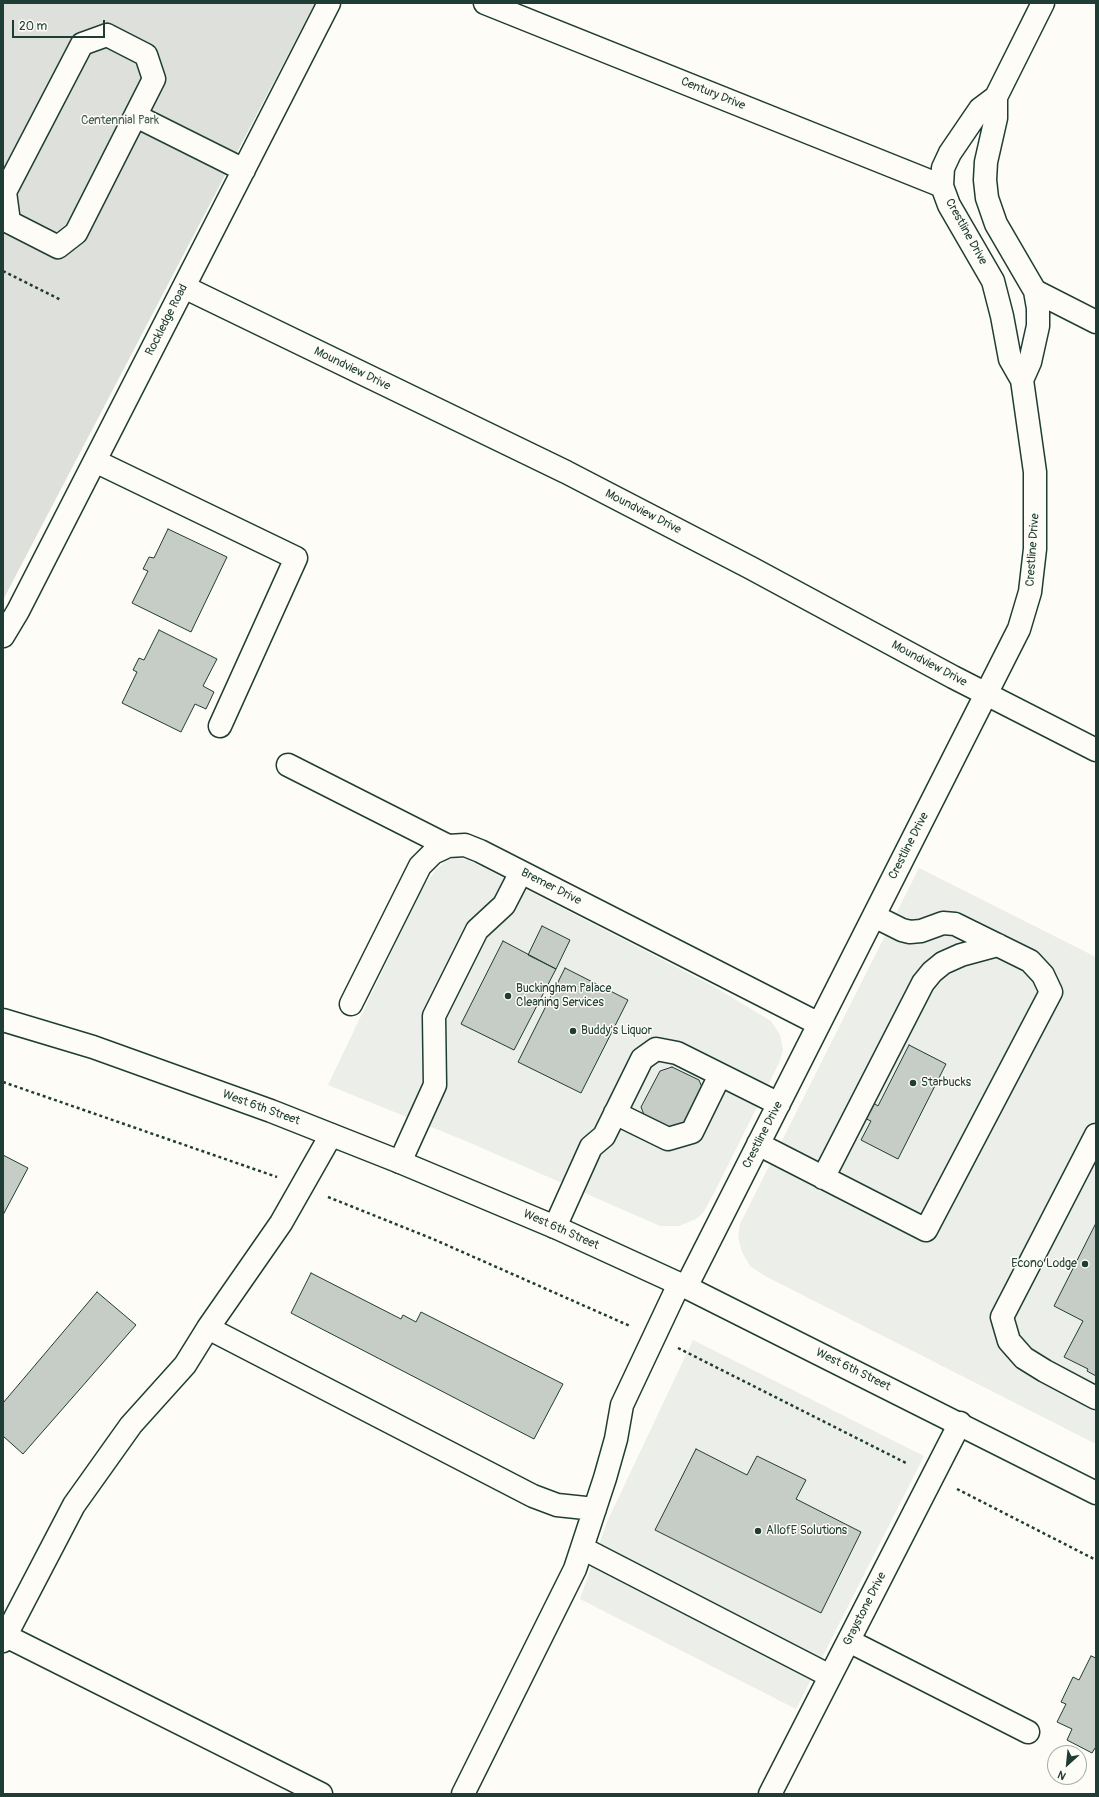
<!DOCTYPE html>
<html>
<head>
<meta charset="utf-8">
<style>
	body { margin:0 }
	#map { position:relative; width:1099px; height:1797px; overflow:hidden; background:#fdfcf7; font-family:Pangolin,sans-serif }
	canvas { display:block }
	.frame { position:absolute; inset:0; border:4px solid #1f3d34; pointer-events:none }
	.north { position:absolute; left:1047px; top:1745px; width:40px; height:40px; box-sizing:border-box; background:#fdfcf7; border:1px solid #a4b0a9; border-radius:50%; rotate:207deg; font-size:11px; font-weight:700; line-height:16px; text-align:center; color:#1f3d34 }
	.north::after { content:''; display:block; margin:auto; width:14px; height:18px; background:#1f3d34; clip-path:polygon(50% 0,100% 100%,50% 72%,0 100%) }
	.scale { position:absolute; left:12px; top:20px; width:93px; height:18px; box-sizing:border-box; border:2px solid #1f3d34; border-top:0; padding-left:5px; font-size:12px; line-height:14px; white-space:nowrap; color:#1f3d34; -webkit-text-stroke:3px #fdfcf7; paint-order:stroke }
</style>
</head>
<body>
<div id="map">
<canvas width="1099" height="1797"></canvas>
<div class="frame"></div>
<div class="north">N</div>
<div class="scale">20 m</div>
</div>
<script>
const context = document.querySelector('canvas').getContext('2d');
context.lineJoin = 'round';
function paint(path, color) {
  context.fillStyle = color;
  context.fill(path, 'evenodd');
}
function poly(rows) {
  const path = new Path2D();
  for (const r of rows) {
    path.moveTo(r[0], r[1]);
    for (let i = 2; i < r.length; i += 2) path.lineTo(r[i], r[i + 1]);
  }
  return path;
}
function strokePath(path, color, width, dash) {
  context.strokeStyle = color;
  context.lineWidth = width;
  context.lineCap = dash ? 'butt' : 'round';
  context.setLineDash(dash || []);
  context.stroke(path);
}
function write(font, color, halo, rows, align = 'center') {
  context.font = font + ' Pangolin,sans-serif';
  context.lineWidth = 3;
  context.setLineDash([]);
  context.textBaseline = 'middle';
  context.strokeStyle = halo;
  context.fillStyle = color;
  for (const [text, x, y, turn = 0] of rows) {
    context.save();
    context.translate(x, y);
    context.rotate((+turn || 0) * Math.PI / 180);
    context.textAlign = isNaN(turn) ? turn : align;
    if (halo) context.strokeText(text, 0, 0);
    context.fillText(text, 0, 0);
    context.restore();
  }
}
const built = poly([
	[457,858,469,860,713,986,771,1021,780,1035,783,1050,780,1061,715,1191,703,1213,696,1219,679,1226,660,1226,473,1144,328,1085,422,888,436,870,447,860],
	[919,868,1096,957,1096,1444,765,1276,750,1266,742,1252,738,1237,740,1224],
	[693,1340,924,1456,796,1709,580,1599,607,1522]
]);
const green = poly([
	[3,3,315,3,3,600]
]);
const building = poly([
	[168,529,227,557,191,632,132,603,148,571,143,569,149,557,154,558,168,529],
	[159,630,217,659,203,686,214,692,206,709,195,704,181,732,122,703,137,672,133,670,139,658,144,660,159,630],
	[542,926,570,940,556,969,528,955,542,926],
	[503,941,556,969,514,1050,461,1024,503,941],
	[565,968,628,1000,581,1093,518,1062,565,968],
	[909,1045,946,1064,898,1159,861,1140,871,1121,864,1118,872,1102,878,1106,909,1045],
	[672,1067,699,1080,704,1092,686,1129,672,1134,646,1120,641,1107,660,1071,672,1067],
	[3,1155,28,1168,3,1215,3,1155],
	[1096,1223,1096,1376,1087,1371,1088,1369,1064,1357,1083,1321,1054,1306,1096,1223],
	[311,1273,401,1319,403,1315,416,1322,421,1312,563,1384,534,1439,291,1313,311,1273],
	[97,1292,136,1325,23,1454,3,1436,3,1403,97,1292],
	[696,1449,747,1475,757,1456,806,1480,796,1499,861,1532,821,1613,655,1530,696,1449],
	[1091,1656,1096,1658,1096,1749,1095,1748,1092,1753,1067,1740,1072,1729,1057,1722,1066,1704,1061,1702,1073,1677,1079,1680,1091,1656]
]);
const path = poly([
	[3,271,61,300],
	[3,1082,277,1177],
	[328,1197,433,1239,630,1326],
	[678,1348,908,1464],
	[957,1489,1096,1560]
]);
const minor = poly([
	[485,3,942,186],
	[107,35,146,55,154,79,76,233,58,247,9,222,5,192,82,44,107,35],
	[996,97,996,118,986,162,985,180,987,198,996,224,1035,291,1038,308,1038,326,1030,362,1022,380],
	[136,116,244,170],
	[184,287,566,472,751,568,953,677,1096,750],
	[1035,291,1096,322],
	[95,461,296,558,220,726],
	[3,636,18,611,329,3],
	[288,765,448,846],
	[351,1004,420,866,433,853,448,846,465,845,480,851,819,1024],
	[615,1113,668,1139,692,1132,720,1075],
	[1096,1135,1002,1317,1009,1341,1024,1358,1045,1371,1096,1398],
	[758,1144,926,1230,1051,992,1043,975,1030,961,955,924,943,923,921,931,910,932,902,930,874,916],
	[400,1162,435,1085,434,1016,477,930,504,905,521,872],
	[823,1178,923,983,932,972,943,963,961,955,998,945],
	[555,1227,591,1147,604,1136,642,1059,656,1049,677,1053,779,1104],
	[686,1287,1019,629,1030,592,1035,549,1035,472,1022,380,1010,359,1002,316,993,281,949,205,942,186,943,168,950,153,980,109,996,97,1043,3],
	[208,1328,533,1496,557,1505,595,1509],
	[582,1548,830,1676],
	[6,1636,321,1794],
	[3,1641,74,1505,131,1425,185,1365,208,1328,281,1223,331,1135],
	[849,1641,1028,1732],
	[463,1794,575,1569,605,1478,616,1439,622,1405,679,1284],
	[770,1794,960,1423]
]);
const major = poly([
	[3,1020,93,1047,271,1111,400,1162,555,1227,686,1287,1096,1493]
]);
const markers = [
	[508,996,4,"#1f3d34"],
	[573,1031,4,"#1f3d34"],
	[913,1083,4,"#1f3d34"],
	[1085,1264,4,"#1f3d34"],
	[758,1531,4,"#1f3d34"]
];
const streetNames = [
	["Century Drive",713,94,22],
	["Crestline Drive",966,232,61],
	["Rockledge Road",167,320,-63],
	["Moundview Drive",352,369,26],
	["Moundview Drive",643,512,27],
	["Crestline Drive",1033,550,-86],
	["Moundview Drive",929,664,28],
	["Crestline Drive",909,846,-63],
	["Bremer Drive",551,887,27],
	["West 6th Street",261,1108,20],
	["Crestline Drive",763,1135,-63],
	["West 6th Street",561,1230,24],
	["West 6th Street",853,1370,26],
	["Graystone Drive",865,1609,-63]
];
const parkNames = [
	["Centennial Park",120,121]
];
const poiNames = [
	["Buckingham Palace",516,989],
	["Cleaning Services",516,1003],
	["Buddy's Liquor",581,1031],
	["Starbucks",921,1083],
	["Econo Lodge",1077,1264,"right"],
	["AllofE Solutions",766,1531]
];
paint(built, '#eceee9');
paint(green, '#dde0db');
paint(building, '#c6cdc7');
strokePath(building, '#1f3d34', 1);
strokePath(minor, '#1f3d34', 25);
strokePath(major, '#1f3d34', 25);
strokePath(path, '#1f3d34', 2.5, [3, 3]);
strokePath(minor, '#fdfcf7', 22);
strokePath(major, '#fdfcf7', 22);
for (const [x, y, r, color] of markers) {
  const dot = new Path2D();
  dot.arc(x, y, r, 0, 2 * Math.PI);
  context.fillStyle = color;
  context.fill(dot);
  strokePath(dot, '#fdfcf7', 1.5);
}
write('12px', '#1f3d34', '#fdfcf7', streetNames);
write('12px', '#455e55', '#fdfcf7', parkNames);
write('12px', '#1f3d34', '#fdfcf7', poiNames, 'left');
</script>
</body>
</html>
